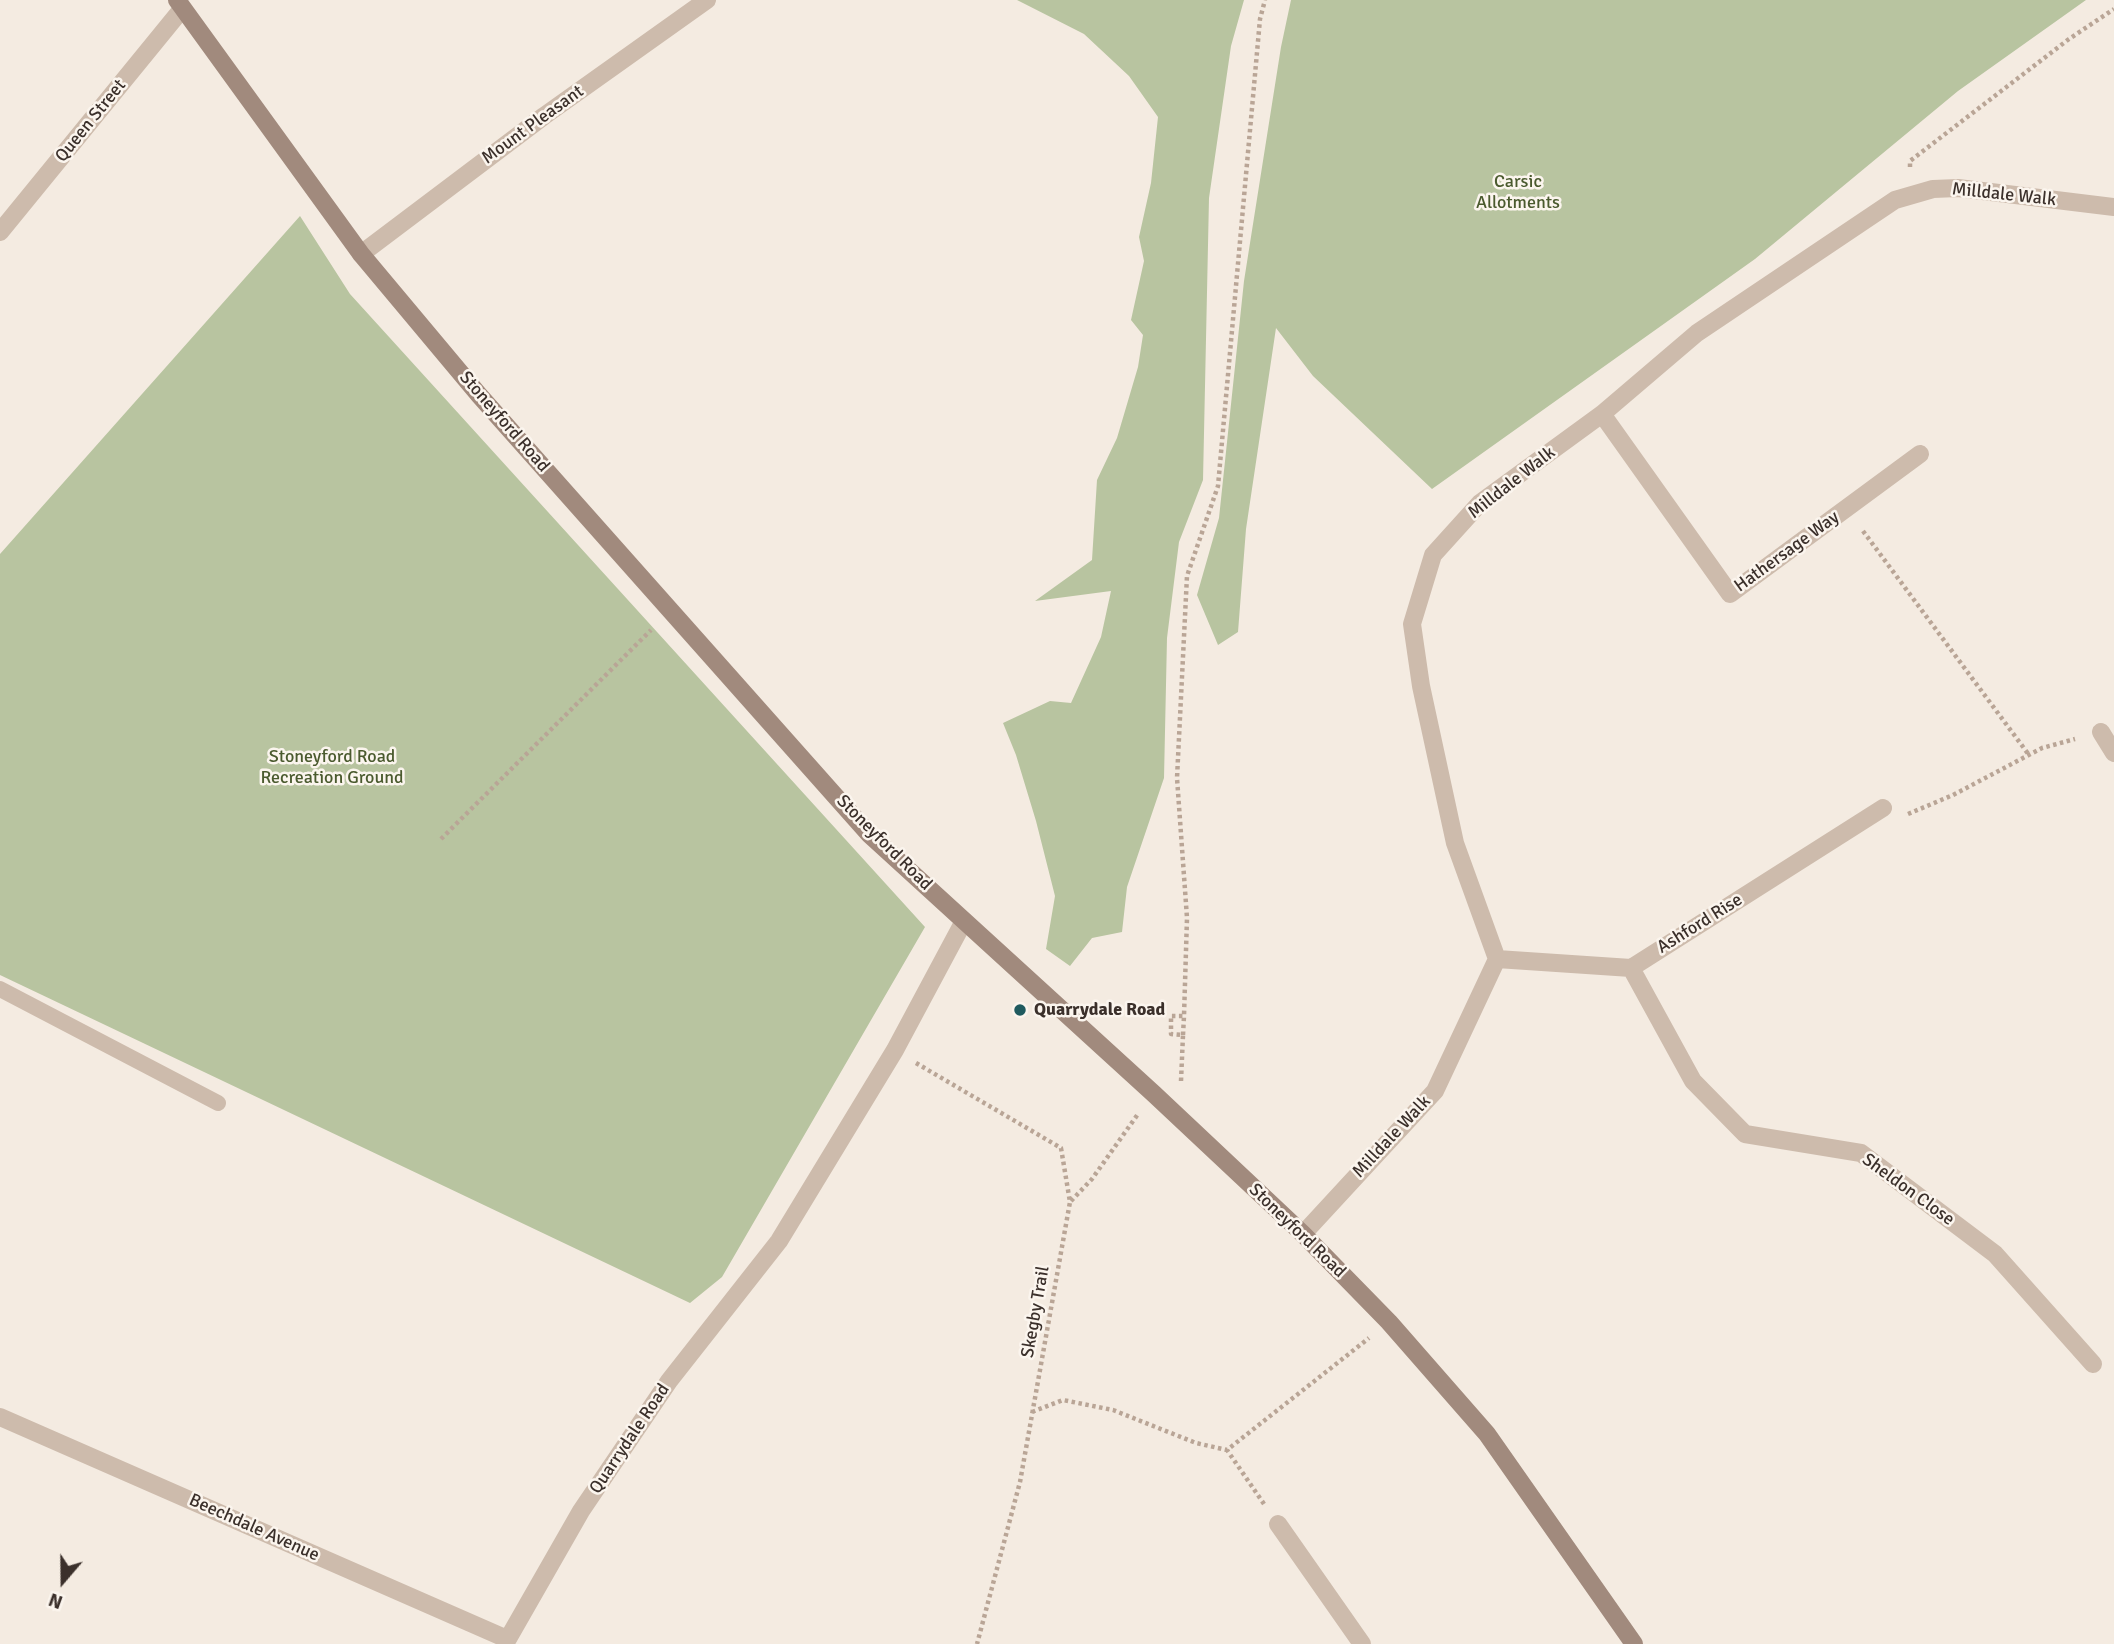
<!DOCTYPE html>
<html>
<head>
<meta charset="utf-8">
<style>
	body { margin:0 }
	#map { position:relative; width:2114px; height:1644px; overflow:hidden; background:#f4ebe1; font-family:Signika,sans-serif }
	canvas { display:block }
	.north { position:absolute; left:28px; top:1546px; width:70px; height:70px; -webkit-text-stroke:5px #fbf5ee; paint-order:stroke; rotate:200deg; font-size:19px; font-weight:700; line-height:28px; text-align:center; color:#3b302b }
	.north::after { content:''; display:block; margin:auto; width:24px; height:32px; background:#3b302b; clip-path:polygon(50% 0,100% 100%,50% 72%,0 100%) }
</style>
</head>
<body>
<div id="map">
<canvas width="2114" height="1644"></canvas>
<div class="north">N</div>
</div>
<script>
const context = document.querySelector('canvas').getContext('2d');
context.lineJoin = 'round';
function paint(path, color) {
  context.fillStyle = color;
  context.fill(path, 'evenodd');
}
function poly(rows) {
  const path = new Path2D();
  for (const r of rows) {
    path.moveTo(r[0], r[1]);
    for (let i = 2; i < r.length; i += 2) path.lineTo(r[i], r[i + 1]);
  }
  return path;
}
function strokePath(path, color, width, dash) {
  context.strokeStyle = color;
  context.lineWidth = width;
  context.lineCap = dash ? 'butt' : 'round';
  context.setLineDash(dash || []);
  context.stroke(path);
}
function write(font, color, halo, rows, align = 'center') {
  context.font = font + ' Signika,sans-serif';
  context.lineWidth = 5;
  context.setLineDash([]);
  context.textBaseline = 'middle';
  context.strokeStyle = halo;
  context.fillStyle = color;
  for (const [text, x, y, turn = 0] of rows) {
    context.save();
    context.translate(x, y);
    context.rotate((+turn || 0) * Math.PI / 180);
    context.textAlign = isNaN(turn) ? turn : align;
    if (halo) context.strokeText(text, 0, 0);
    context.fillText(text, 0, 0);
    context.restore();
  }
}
const green = poly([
	[1017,0,1244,0,1231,46,1209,198,1203,480,1179,542,1167,638,1164,778,1127,887,1122,932,1092,938,1070,966,1046,949,1055,896,1036,821,1016,755,1003,723,1050,701,1071,703,1101,637,1111,591,1035,601,1092,560,1097,480,1117,438,1138,367,1143,335,1131,320,1144,261,1139,237,1151,183,1158,117,1129,76,1084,34],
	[1291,0,2086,0,1958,91,1755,259,1432,489,1313,376,1276,328,1246,529,1238,632,1218,645,1197,595,1219,518,1244,281,1281,47],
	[300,216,350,294,925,927,722,1277,690,1303,0,975,0,554]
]);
const path = poly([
	[1910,167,1910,161,2069,39,2114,9],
	[1863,531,2029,755],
	[1908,814,1953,795,2042,748,2075,739],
	[441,839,651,630],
	[1183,1035,1184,1016],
	[916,1063,1061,1148,1070,1202,1020,1482,977,1644],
	[1181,1081,1183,1035,1171,1034,1171,1016,1184,1016,1187,918,1177,778,1187,576,1218,486,1260,19,1265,0],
	[1071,1201,1092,1179,1138,1114],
	[1032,1412,1063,1400,1113,1410,1196,1443,1227,1450],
	[1264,1504,1227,1450,1369,1338]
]);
const service = poly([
	[0,989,218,1103]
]);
const minor = poly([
	[0,232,182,9],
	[361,254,544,116,707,0],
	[1602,414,1730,594,1920,454],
	[2101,732,2114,753],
	[1497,959,1631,968,1883,808],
	[1631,968,1693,1081,1745,1134,1861,1153,1995,1254,2093,1364],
	[1303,1234,1435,1091,1497,959,1455,843,1421,686,1412,624,1433,555,1480,503,1602,414,1697,333,1895,200,1933,189,1958,188,2114,207],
	[0,1417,507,1639],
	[1278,1524,1362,1644],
	[505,1644,581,1511,669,1381,779,1241,895,1050,964,921]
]);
const secondary = poly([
	[177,0,361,254,479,395,869,834,1154,1094,1303,1234,1389,1322,1487,1434,1634,1644]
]);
const markers = [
	[1020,1010,7,"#1f5a5e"]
];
const streetNames = [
	["Queen Street",91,121,-51],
	["Mount Pleasant",533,125,-36],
	["Milldale Walk",2004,195,6],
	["Stoneyford Road",504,422,49],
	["Milldale Walk",1512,483,-38],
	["Hathersage Way",1787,552,-36],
	["Stoneyford Road",884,843,45],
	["Ashford Rise",1700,924,-32],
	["Milldale Walk",1392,1137,-47],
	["Sheldon Close",1908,1190,36],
	["Stoneyford Road",1297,1231,44],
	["Skegby Trail",1036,1312,-80],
	["Quarrydale Road",630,1439,-56],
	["Beechdale Avenue",254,1528,24]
];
const parkNames = [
	["Carsic",1518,182],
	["Allotments",1518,203],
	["Stoneyford Road",332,757],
	["Recreation Ground",332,778]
];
const poiNames = [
	["Quarrydale Road",1034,1010]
];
paint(green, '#b8c4a0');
strokePath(path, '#b9a596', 4.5, [3.5, 3.5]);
strokePath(service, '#cdbbac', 16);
strokePath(minor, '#cdbbac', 18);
strokePath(secondary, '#a18a7d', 18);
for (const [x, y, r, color] of markers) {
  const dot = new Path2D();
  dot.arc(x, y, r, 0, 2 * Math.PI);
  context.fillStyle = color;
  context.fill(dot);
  strokePath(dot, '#fbf5ee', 2.5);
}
write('18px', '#3b302b', '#fbf5ee', streetNames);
write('18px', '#4a5a2e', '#fbf5ee', parkNames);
write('bold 18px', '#3b302b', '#fbf5ee', poiNames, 'left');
</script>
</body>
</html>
